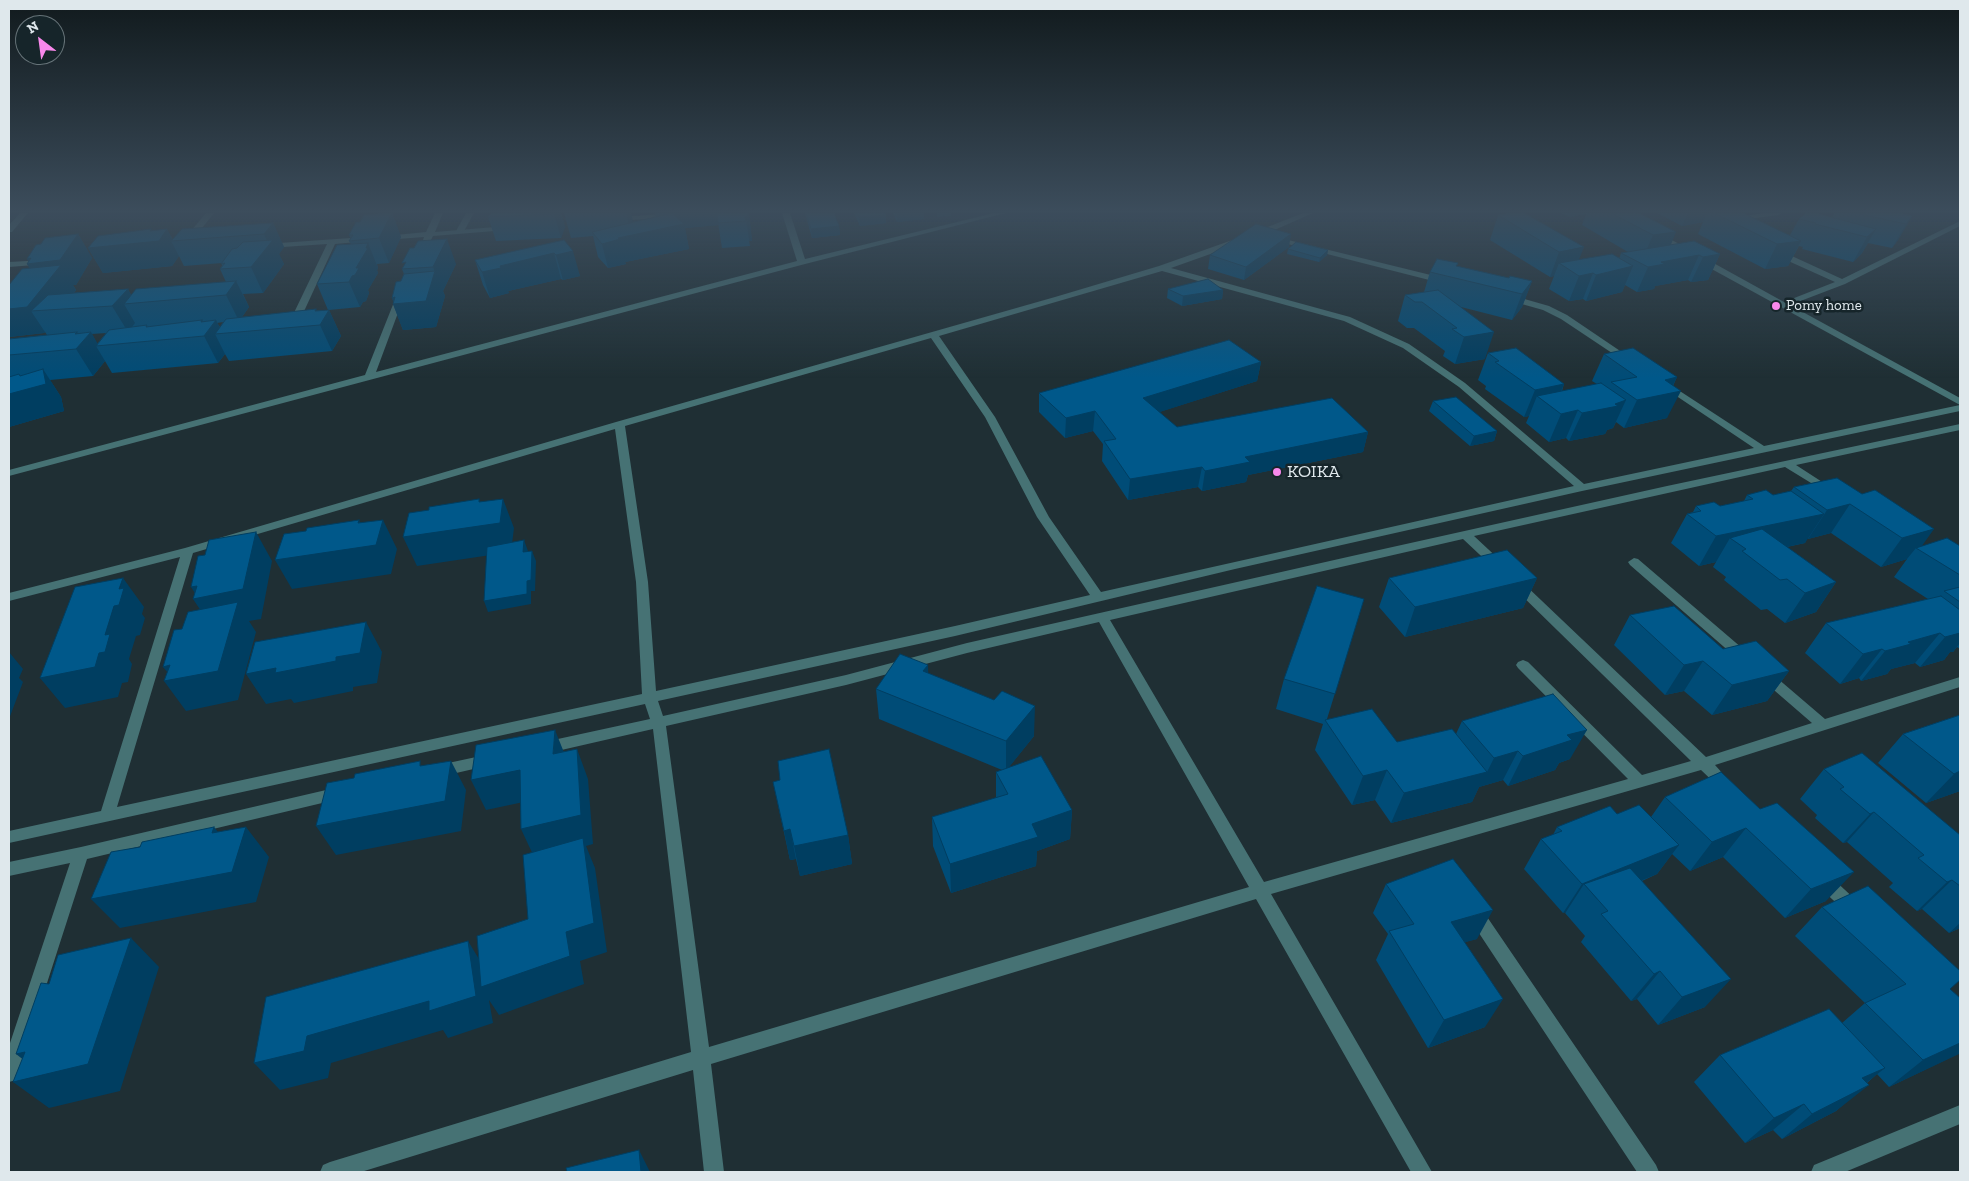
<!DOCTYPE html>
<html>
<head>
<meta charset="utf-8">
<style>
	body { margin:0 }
	#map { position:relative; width:1969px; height:1181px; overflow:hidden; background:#1f2f34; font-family:"Zilla Slab",serif }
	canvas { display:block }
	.frame { position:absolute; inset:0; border:10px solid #dfe8ec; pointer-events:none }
	.north { position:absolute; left:15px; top:15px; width:50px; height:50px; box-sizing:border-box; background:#16252a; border:1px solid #667378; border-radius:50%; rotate:330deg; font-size:14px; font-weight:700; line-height:20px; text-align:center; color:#dfe8ec }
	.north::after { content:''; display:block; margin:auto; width:18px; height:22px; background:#f888eb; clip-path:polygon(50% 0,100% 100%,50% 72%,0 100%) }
</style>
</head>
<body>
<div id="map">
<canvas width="1969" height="1181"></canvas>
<div class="frame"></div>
<div class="north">N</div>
</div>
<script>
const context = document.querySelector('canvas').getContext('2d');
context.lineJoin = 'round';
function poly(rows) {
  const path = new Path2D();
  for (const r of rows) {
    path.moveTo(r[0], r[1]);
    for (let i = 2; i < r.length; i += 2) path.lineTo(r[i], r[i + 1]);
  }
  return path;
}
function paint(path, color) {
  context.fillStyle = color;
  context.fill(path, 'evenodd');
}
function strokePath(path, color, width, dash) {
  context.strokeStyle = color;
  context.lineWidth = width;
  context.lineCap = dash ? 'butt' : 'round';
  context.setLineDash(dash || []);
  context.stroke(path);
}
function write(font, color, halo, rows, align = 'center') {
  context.font = font + ' "Zilla Slab",serif';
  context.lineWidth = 5;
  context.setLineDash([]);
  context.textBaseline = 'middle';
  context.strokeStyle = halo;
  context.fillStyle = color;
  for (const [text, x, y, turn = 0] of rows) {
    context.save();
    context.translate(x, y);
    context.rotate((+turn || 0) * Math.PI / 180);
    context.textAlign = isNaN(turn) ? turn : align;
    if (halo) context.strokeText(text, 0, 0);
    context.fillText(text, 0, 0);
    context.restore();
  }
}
const lane = poly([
	[466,213,474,213,463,233,457,233,456,231,466,213]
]);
const street = poly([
	[20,213,28,213,12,232,9,232,9,225,20,213],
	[206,213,214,213,191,242,185,242,185,238,206,213],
	[435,213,443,213,435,232,507,226,511,228,507,230,433,236,430,242,427,242,423,240,424,237,385,240,381,238,385,236,426,232,435,213],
	[677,213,708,213,704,215,617,221,613,219,617,217,677,213],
	[782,213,790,213,805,259,994,213,1006,213,805,264,9,476,9,470,365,375,398,292,405,294,376,372,797,261,782,213],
	[1303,213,1313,213,1261,236,1171,268,1350,317,1409,344,1465,383,1584,484,1754,448,1663,387,1661,385,1666,382,1764,446,1960,405,1655,238,1655,234,1661,234,1784,302,1835,282,1775,255,1775,251,1781,251,1842,279,1960,221,1960,226,1845,284,1790,305,1960,398,1960,411,1582,491,1235,569,955,636,658,701,663,716,846,675,967,643,1352,556,1667,486,1960,424,1960,430,1796,465,1833,489,1835,491,1833,493,1829,494,1785,467,1474,536,1503,563,1505,566,1503,569,1499,570,1495,569,1463,539,1110,620,1264,882,1628,779,1518,668,1516,665,1518,662,1523,660,1528,662,1642,775,1691,761,1513,587,1511,584,1513,581,1521,581,1706,757,1812,723,1760,678,1758,675,1760,672,1770,672,1825,719,1960,677,1960,687,1715,765,1734,786,1732,790,1727,792,1722,790,1701,770,1271,894,1432,1172,1411,1172,1256,899,711,1064,724,1172,704,1172,693,1070,361,1172,320,1172,323,1165,330,1162,691,1052,653,729,544,754,539,752,537,748,539,744,544,742,650,719,645,704,9,843,9,831,101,811,180,557,9,601,9,593,185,548,616,422,1055,297,1159,266,1255,232,1303,213],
	[1162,271,1344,321,1403,348,1459,387,1574,486,1101,592,1049,517,995,417,939,336,1162,271],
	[931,338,985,417,1037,517,1090,595,955,626,656,691,648,582,625,426,931,338],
	[615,429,636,582,642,694,117,807,193,553,615,429],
	[1099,622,1249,887,709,1047,666,726,846,685,967,653,1099,622],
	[1765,213,1782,213,1778,215,1736,221,1732,219,1736,217,1765,213],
	[1272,236,1447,279,1448,281,1441,283,1272,240,1272,236],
	[365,237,369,239,368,241,335,244,300,320,294,326,288,326,286,324,291,319,327,244,268,248,265,248,265,244,365,237],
	[44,260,48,262,47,264,9,267,9,262,44,260],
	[1507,294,1549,306,1567,315,1635,361,1630,364,1627,363,1561,319,1543,310,1504,299,1503,297,1507,294],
	[1634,558,1638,559,1749,654,1751,657,1749,660,1739,660,1630,565,1628,562,1634,558],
	[490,754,495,756,497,760,495,764,439,777,434,775,432,771,434,767,439,765,490,754],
	[339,787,344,789,347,793,344,797,339,799,87,859,18,1073,16,1080,9,1082,9,1046,70,863,9,876,9,862,81,847,339,787],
	[1824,874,1830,876,1859,903,1861,908,1859,913,1853,915,1847,913,1818,886,1816,881,1818,876,1824,874],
	[1475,906,1481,908,1656,1165,1659,1172,1637,1172,1469,918,1467,913,1469,908,1475,906],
	[1960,1105,1960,1124,1845,1172,1811,1172,1814,1165,1960,1105]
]);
const wall = poly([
	[392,213,401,237,389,263,377,264,378,268,377,270,378,273,368,290,369,293,366,301,363,302,360,307,329,310,341,336,332,351,229,361,225,354,218,363,112,373,105,361,93,376,50,380,61,397,64,411,9,427,9,339,47,335,45,332,44,333,9,337,30,268,27,264,41,244,78,234,92,258,76,285,73,285,76,290,74,293,128,289,131,295,226,282,220,269,222,266,222,263,184,266,179,256,172,266,103,273,88,248,152,231,167,229,173,240,273,223,284,247,279,254,284,264,263,293,243,294,249,307,242,317,328,310,317,284,351,244,349,241,351,239,349,235,360,222],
	[223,322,220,327,217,323],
	[106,333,97,344,92,334],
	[561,213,565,227,561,238,496,241,488,217],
	[564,213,631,213,633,222,656,217,655,213,717,213,718,225,685,228,689,249,625,262,626,264,608,268,598,257,593,236,571,238],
	[717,213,749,213,752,241,749,241,750,246,722,248,718,223],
	[805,213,834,213,839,226,840,235,812,238],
	[854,213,885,213,886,223,860,226],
	[893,213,924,213,924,219,897,222],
	[1509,213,1524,213,1579,260,1619,259,1621,253,1628,252,1582,225,1586,214,1569,217,1562,213,1639,213,1671,245,1720,254,1708,280,1691,282,1688,280,1655,286,1654,289,1637,292,1625,285,1622,292,1586,301,1583,299,1569,301,1549,289,1554,276,1550,277,1490,240,1498,215,1511,213],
	[1657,213,1714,213,1790,235,1799,219,1832,217,1835,213,1899,213,1912,216,1898,240,1892,248,1868,243,1862,253,1853,262,1802,249,1803,247,1799,246,1788,266,1765,269,1698,234,1703,222,1682,226],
	[564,240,580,276,563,280,561,279,508,291,509,293,490,298,483,285,475,260],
	[1289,247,1244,280,1208,269,1210,255],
	[1288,249,1328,250,1327,255,1319,262,1287,254],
	[1458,263,1457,266,1509,278,1532,281,1522,307,1512,320,1461,307,1485,359,1455,364,1443,356,1445,351,1414,328,1407,328,1398,321,1405,295,1424,292,1430,272],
	[456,264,443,291,445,296,436,327,403,330,393,304,394,302,392,298,401,281,404,274,402,269],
	[1168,289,1223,290,1222,299,1182,306,1167,298],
	[1488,353,1564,384,1562,391,1597,384,1592,381,1604,354,1677,377,1673,386,1667,418,1624,428,1616,422,1613,428,1607,430,1605,434,1569,441,1566,438,1549,442,1526,423,1529,416,1524,417,1485,389,1486,386,1478,380],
	[1261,362,1257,381,1159,412,1177,427,1368,432,1363,452,1248,475,1246,482,1202,491,1198,487,1128,500,1102,461,1103,444,1093,431,1065,438,1039,412,1039,393],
	[1433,401,1497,431,1494,441,1470,446,1429,411],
	[1837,478,1921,546,1960,546,1960,649,1957,647,1953,652,1950,652,1944,660,1920,667,1915,663,1891,669,1887,674,1861,681,1859,678,1840,684,1805,653,1826,623,1928,599,1894,577,1907,559,1881,567,1831,533,1808,539,1807,538,1805,543,1787,547,1836,582,1816,612,1785,623,1767,609,1761,610,1724,580,1726,577,1713,567,1716,562,1699,566,1671,543,1687,514,1693,512,1696,506,1720,506,1744,501,1747,495,1773,495,1791,491,1794,487],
	[1389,578,1537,578,1523,608,1405,637,1379,607],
	[1364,599,1327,719,1397,742,1456,734,1462,721,1570,759,1559,763,1555,770,1508,786,1503,780,1479,787,1472,802,1391,823,1375,800,1352,805,1315,750,1323,724,1276,709,1284,679],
	[1630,615,1723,649,1789,671,1767,701,1712,715,1684,691,1665,695,1614,645],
	[928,665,928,673,1034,736,1008,768,1072,810,1070,839,1037,851,1036,866,951,893,933,846,932,817,996,798,996,772,1002,770,879,719,876,689],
	[1960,715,1960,791,1926,803,1878,763,1903,734],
	[1824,769,1960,835,1960,928,1949,933,1922,909,1917,911,1889,887,1893,883,1847,842,1843,843,1815,818,1817,815,1800,799],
	[1721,772,1826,901,1785,918,1723,857,1690,871,1672,854,1657,874,1642,881,1705,1007,1658,1025,1637,999,1631,1001,1581,942,1585,936,1565,913,1566,912,1563,913,1524,869,1541,839,1553,835,1557,827,1617,814,1651,817,1665,797],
	[773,782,848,835,852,864,800,876,796,859,790,860],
	[1386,884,1477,939,1464,942,1485,1027,1428,1048,1376,960,1388,934,1373,913],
	[1822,907,1950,989,1960,998,1960,1053,1889,1087,1877,1074,1867,1083,1836,1111,1782,1139,1773,1130,1745,1143,1694,1082,1720,1055,1842,1023,1865,1003,1795,936]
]);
const shadedWall = poly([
	[392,213,401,237,389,263,379,238],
	[554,213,561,213,565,227,561,238,554,214],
	[626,213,631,213,633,222,631,234],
	[670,213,717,213,718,225,685,228,689,249,625,262,626,264,608,268,602,244,618,238,673,227],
	[745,213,749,213,749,217,752,241,749,241,750,246],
	[897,213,924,213,924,219,897,222],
	[937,213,951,213,951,216,937,217],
	[1570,213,1586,213,1586,214,1569,217],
	[1688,213,1707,213,1703,222,1682,226],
	[886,215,886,223,860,226,859,217],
	[1912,216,1898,240,1892,248,1906,224],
	[273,223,284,247,279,254,284,264,263,293,251,267,269,245,264,234],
	[839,226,840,235,812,238,811,229],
	[151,229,157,241,167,229,173,241,171,241,179,256,172,266,103,273,88,248,150,231],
	[1876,229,1862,253,1853,262,1867,237],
	[1676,232,1666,257,1642,260,1653,235],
	[78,234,92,258,76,285,73,285,76,290,62,309,31,311,45,332,44,333,9,337,9,309,42,288,27,264,30,264,27,259],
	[1291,234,1289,247,1244,280,1246,267],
	[447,239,456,264,443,291,445,296,436,327,403,330,393,304,394,304,392,298,435,272,433,267],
	[1801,241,1788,266,1765,269,1777,244],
	[368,243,378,268,377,270,378,273,368,290,369,293,366,301,363,302,360,307,349,282],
	[1584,247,1574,272,1559,263,1554,276,1550,277,1559,252],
	[1328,250,1327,255,1319,262,1320,258],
	[573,251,580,276,563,280,556,255],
	[554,253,561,279,508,291,509,293,490,298,482,272,500,266],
	[1720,254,1708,280,1691,282,1703,257],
	[1699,255,1688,280,1655,286,1654,289,1637,292,1648,267,1661,262],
	[1633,266,1622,292,1586,301,1596,275],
	[1593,273,1583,299,1569,301,1579,276],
	[236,281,249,307,239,321,226,295],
	[1532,281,1522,307,1512,320,1522,294],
	[128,289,135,303,124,304,135,323,128,332,112,306],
	[1223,290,1222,299,1182,306,1183,296],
	[316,309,322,322,329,310,341,336,332,351,320,325,315,311],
	[202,320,208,331,216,320,223,334,215,334,225,354,218,363,204,336,201,322],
	[77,332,83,341,91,332,99,346,96,346,105,361,93,376,76,349,75,334],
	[1494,332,1485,359,1455,364,1464,337],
	[1261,362,1257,381,1141,418,1143,398],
	[43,369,61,397,64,411,9,427,9,394,20,376,19,374,29,388],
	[1677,377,1669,393,1681,391,1667,418,1624,428,1637,400,1665,380],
	[1564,384,1554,409,1537,396,1529,416,1524,417,1535,390],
	[1626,400,1613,428,1607,430,1605,434,1569,441,1582,413],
	[1578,410,1566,438,1549,442,1561,414],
	[1095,411,1093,431,1065,438,1066,418],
	[1497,431,1494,441,1470,446,1474,436],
	[1368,432,1363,452,1248,475,1246,482,1202,491,1205,471,1245,457],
	[1202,467,1198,487,1128,500,1130,479],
	[479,499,489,525,503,499,514,528,511,552,417,566,403,537,479,502],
	[1850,504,1831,533,1808,539,1827,510],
	[1824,514,1805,543,1748,555,1746,549,1730,538,1716,562,1699,566,1716,536],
	[359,520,372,546,383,520,397,549,391,574,292,589,275,560,358,523],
	[1934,529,1919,550,1916,548,1907,559,1881,567,1902,538],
	[256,532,272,561,261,619,249,621,256,632,238,700,186,711,164,681,173,679,163,667,213,629,193,599,198,598,191,587],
	[524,540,528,551,523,552],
	[532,551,536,561,535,591,531,591,531,604,488,612,484,601,527,581],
	[123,578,144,607,142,614,145,618,140,635,136,636,129,659,132,664,128,682,122,683,118,697,65,708,40,678,105,635],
	[1537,578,1523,608,1405,637,1415,607],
	[1836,582,1816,612,1785,623,1805,593],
	[366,622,382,652,377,683,353,687,353,691,294,703,291,699,266,704,246,674],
	[1960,629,1960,643,1953,652,1950,652,1944,660,1920,667,1945,637],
	[1940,633,1915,663,1891,669,1887,674,1861,681,1885,651,1908,642],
	[1882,649,1859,678,1840,684,1863,654],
	[9,652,23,669,19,678,23,682,9,719],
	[1703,661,1684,691,1665,695,1684,665],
	[928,665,929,695,923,671],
	[1789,671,1767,701,1712,715,1732,685],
	[1035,706,1034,736,1006,771,1006,741],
	[555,730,567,760,553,754],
	[1587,730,1570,759,1559,763,1555,770,1508,786,1523,756,1567,735],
	[577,749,588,779,593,844,586,846,595,868,607,952,580,961,584,984,499,1015,489,1000,493,1023,448,1038,443,1030,331,1063,328,1078,280,1090,254,1063,307,1036,468,941,485,969,570,956,535,859,521,829],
	[1518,751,1503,780,1479,787,1472,802,1391,823,1404,793,1487,772,1494,758],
	[451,761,466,790,461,831,336,855,316,826],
	[520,770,533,800,486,810,471,780],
	[1387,770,1375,800,1352,805,1363,776],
	[1960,771,1960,791,1926,803,1954,774],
	[1072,810,1070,839,1037,851,1036,866,951,893,950,864,1032,824],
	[1874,812,1847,842,1843,843,1870,814],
	[214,827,237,856,246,827,269,857,256,902,120,928,91,899,212,833],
	[1746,828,1723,857,1690,871,1712,842],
	[790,829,796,859,790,860,784,831],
	[848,835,852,864,800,876,794,846],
	[1679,845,1657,874,1597,899,1584,884,1566,912,1563,913,1582,884],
	[1854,872,1826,901,1785,918,1811,889],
	[1952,880,1922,909,1917,911,1947,882],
	[1493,910,1477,939,1435,951,1451,922],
	[1960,923,1960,928,1949,933],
	[131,938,159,967,120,1091,49,1108,13,1082,43,1075,16,1054],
	[1660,971,1637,999,1631,1001,1654,974],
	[1731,979,1705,1007,1658,1025,1682,997],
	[1503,999,1485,1027,1428,1048,1444,1020],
	[1960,1043,1960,1053,1959,1054,1889,1087,1923,1060],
	[1885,1068,1856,1091,1869,1085,1836,1111,1782,1139,1812,1114,1862,1078],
	[1804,1104,1773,1130,1745,1143,1774,1118],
	[639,1150,650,1172,641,1172]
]);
const building = poly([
	[392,213,379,238,349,241,353,235,349,235,356,222,360,222,364,215,392,213],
	[492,213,554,213,554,214,488,217,492,213],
	[672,213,684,224,618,238,620,239,602,244,592,232,672,213],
	[717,213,748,213,748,216,745,217,746,221,718,223,717,213],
	[806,213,834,213,839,226,811,229,806,213],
	[857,213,885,213,886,215,859,217,857,213],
	[1516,213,1524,213,1584,247,1559,252,1498,215,1516,213],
	[1611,213,1639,213,1676,232,1653,235,1611,213],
	[1714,213,1743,213,1801,241,1777,244,1714,213],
	[1806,213,1815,213,1876,229,1867,237,1815,224,1816,223,1799,219,1806,213],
	[1855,213,1899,213,1912,216,1906,224,1855,213],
	[273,223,264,234,171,241,182,229,273,223],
	[1256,224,1291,234,1246,267,1210,255,1256,224],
	[151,229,150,231,167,229,159,241,88,248,98,236,151,229],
	[78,234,60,260,27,264,31,258,27,259,36,245,41,244,45,238,78,234],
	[447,239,433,267,402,269,406,262,402,263,410,248,414,248,418,241,447,239],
	[273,240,251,267,220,269,225,263,221,264,232,249,237,248,243,242,273,240],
	[564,240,573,251,556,255,554,253,500,266,501,268,482,272,475,260,564,240],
	[1694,241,1720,254,1703,257,1699,255,1661,262,1665,264,1648,267,1621,253,1694,241],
	[1296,242,1328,250,1320,258,1288,249,1296,242],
	[368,243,366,248,368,248,356,268,359,268,355,275,352,276,349,282,317,284,337,245,368,243],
	[1612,254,1633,266,1596,275,1593,273,1579,276,1559,263,1612,254],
	[1437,259,1458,263,1456,266,1509,278,1510,276,1532,281,1522,294,1430,272,1437,259],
	[61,265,27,307,9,309,9,285,22,269,61,265],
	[435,271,426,301,393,304,395,297,392,298,396,282,401,281,404,274,435,271],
	[1208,279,1223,290,1183,296,1168,289,1208,279],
	[236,281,226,295,124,304,136,289,236,281],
	[128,289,112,306,31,311,48,295,128,289],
	[1438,290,1494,332,1464,337,1452,329,1457,328,1422,302,1415,302,1405,295,1438,290],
	[316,309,315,311,329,310,320,325,215,334,226,319,316,309],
	[202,320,201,322,216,320,204,336,96,346,109,330,147,325,146,327,202,320],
	[77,332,75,334,91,332,76,349,9,355,9,339,77,332],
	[1229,340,1261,362,1143,398,1177,427,1332,398,1368,432,1245,457,1250,462,1205,471,1202,467,1130,479,1104,441,1116,439,1095,411,1066,418,1039,393,1229,340],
	[1516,348,1564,384,1535,390,1495,362,1499,361,1488,353,1516,348],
	[1633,348,1677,377,1665,380,1681,391,1637,400,1611,382,1637,377,1604,354,1633,348],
	[43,369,46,384,9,394,9,377,19,374,20,376,43,369],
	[1601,383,1626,400,1615,404,1618,406,1582,413,1578,410,1561,414,1537,396,1601,383],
	[1456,397,1497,431,1474,436,1433,401,1456,397],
	[1837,478,1862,494,1875,490,1934,529,1902,538,1850,504,1827,510,1794,487,1837,478],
	[1766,490,1773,495,1791,491,1824,514,1716,536,1687,514,1701,511,1696,506,1714,502,1720,506,1753,499,1747,495,1766,490],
	[479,499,479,502,503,499,500,523,403,537,409,513,429,510,429,507,479,499],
	[359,520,358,523,383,520,376,545,275,560,284,534,306,531,307,528,359,520],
	[1762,529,1836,582,1805,593,1787,579,1780,580,1742,551,1746,549,1730,538,1762,529],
	[256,532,243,589,193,599,197,586,191,587,198,556,205,555,209,540,256,532],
	[1947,538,1960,546,1960,575,1916,548,1947,538],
	[524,540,523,552,532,551,531,580,527,581,527,594,484,601,487,547,524,540],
	[1507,550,1537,578,1415,607,1389,578,1507,550],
	[123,578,119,589,124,588,119,605,114,606,105,635,110,634,105,652,99,653,95,667,40,678,75,587,123,578],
	[1317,586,1364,599,1335,694,1284,679,1317,586],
	[1960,587,1960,602,1944,591,1960,587],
	[1941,596,1960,610,1960,633,1945,637,1940,633,1908,642,1911,644,1885,651,1882,649,1863,654,1826,623,1941,596],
	[238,602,218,671,164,681,170,665,163,667,174,630,182,629,188,612,238,602],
	[1674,606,1723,649,1756,641,1789,671,1732,685,1703,661,1684,665,1630,615,1674,606],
	[366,622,360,653,336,657,336,661,275,673,276,668,246,674,255,642,366,622],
	[900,654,928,665,923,671,994,700,1002,691,1035,706,1006,741,876,689,900,654],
	[1553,694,1587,730,1567,735,1572,740,1523,756,1518,751,1494,758,1462,721,1553,694],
	[1372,709,1397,742,1452,729,1487,772,1404,793,1387,770,1363,776,1325,720,1372,709],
	[1960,715,1960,771,1954,774,1903,734,1960,715],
	[555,730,553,754,577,749,581,815,521,829,520,770,471,780,476,745,555,730],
	[829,749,848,835,794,846,790,829,784,831,773,782,780,780,778,761,829,749],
	[1862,753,1960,835,1960,886,1952,880,1947,882,1918,858,1924,855,1874,812,1870,814,1840,789,1844,787,1824,769,1862,753],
	[1041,756,1072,810,1032,824,1038,837,950,864,932,817,1008,794,996,772,1041,756],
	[420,761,420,766,451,761,445,801,316,826,327,783,354,778,355,774,420,761],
	[1721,772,1760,809,1777,803,1854,872,1811,889,1746,828,1712,842,1665,797,1721,772],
	[1639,805,1679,845,1582,884,1541,839,1562,831,1557,827,1610,806,1617,814,1639,805],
	[214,827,212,833,246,827,232,872,91,899,111,852,140,847,142,842,214,827],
	[583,838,594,923,566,932,570,956,481,987,477,936,528,919,523,855,583,838],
	[1453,859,1493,910,1451,922,1503,999,1444,1020,1389,931,1414,924,1386,884,1453,859],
	[1630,868,1731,979,1682,997,1660,971,1654,974,1601,914,1608,911,1584,884,1630,868],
	[1868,886,1960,971,1960,980,1950,989,1960,998,1960,1043,1923,1060,1865,1003,1906,984,1822,907,1868,886],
	[131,938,88,1064,13,1082,25,1052,16,1054,41,983,49,984,58,955,131,938],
	[468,941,476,996,429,1011,429,1001,307,1036,304,1051,254,1063,266,997,468,941],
	[1829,1009,1885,1068,1862,1078,1869,1085,1812,1114,1804,1104,1774,1118,1720,1055,1829,1009],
	[639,1150,641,1172,567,1172,566,1168,639,1150]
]);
const markers = [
	[1776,306,5,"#f888eb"],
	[1277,472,5,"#f888eb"]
];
const farPoinames = [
	["Pomy home",1786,306]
];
const poiNames = [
	["KOIKA",1287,472]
];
paint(lane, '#467274');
paint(street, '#467274');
paint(wall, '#004c77');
paint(shadedWall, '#003e61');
paint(building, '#00588a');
strokePath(building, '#003e61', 1);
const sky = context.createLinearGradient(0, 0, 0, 378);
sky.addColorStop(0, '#111a1d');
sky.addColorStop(0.56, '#3c4d5c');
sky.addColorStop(1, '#3c4d5c00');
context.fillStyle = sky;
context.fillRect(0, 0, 1969, 378);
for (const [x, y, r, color] of markers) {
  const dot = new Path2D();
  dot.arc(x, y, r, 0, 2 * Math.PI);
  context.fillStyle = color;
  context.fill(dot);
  strokePath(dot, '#16252a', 2);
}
write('15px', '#dfe8ec', '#16252a', farPoinames, 'left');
write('18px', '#dfe8ec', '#16252a', poiNames, 'left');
</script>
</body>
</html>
